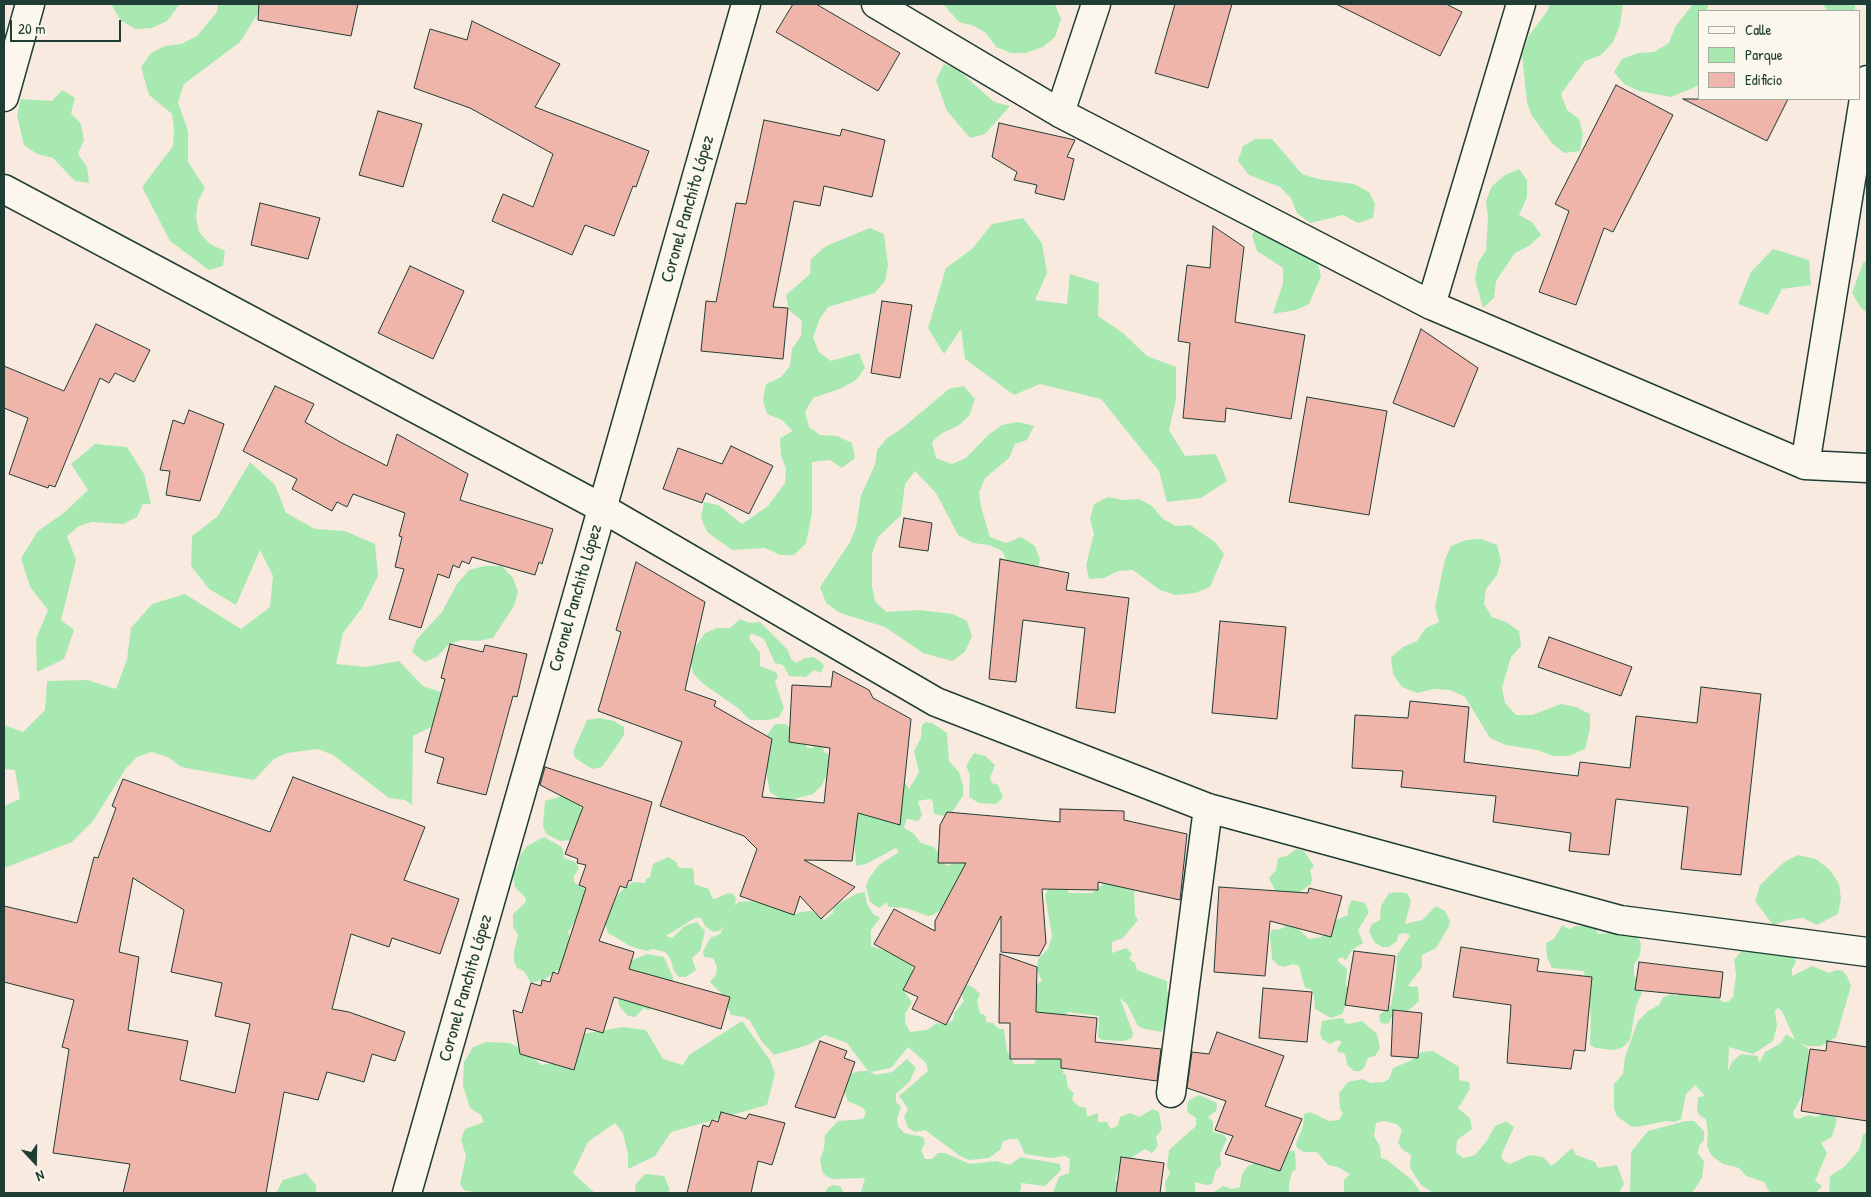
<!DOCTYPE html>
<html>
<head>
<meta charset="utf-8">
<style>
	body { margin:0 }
	#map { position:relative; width:1871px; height:1197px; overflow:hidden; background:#f9eadf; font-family:"Patrick Hand",sans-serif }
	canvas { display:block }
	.frame { position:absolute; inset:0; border:5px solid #1f3d34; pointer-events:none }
	.legend { position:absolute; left:1698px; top:10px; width:162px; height:90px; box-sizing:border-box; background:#fbf7ec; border:1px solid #a3ada2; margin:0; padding:6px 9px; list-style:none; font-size:15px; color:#1f3d34 }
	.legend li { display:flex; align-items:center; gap:10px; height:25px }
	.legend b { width:25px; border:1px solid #a3ada2 }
	.north { position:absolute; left:10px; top:1137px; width:50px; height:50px; -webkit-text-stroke:4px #fbf7ec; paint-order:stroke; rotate:159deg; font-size:14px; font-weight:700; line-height:20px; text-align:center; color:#1f3d34 }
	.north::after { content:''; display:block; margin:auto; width:18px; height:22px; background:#1f3d34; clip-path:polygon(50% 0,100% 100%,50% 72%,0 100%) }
	.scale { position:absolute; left:10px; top:20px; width:111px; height:22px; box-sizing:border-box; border:2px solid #1f3d34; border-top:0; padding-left:6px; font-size:15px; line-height:18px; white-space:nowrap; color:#1f3d34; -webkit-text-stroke:4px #fbf7ec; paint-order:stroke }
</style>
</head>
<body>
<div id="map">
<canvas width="1871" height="1197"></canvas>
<div class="frame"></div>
<ul class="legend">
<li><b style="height:6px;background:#fbf7ec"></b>Calle</li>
<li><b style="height:14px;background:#a8e9b2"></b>Parque</li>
<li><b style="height:14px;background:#efb5aa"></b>Edificio</li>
</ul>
<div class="north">N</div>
<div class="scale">20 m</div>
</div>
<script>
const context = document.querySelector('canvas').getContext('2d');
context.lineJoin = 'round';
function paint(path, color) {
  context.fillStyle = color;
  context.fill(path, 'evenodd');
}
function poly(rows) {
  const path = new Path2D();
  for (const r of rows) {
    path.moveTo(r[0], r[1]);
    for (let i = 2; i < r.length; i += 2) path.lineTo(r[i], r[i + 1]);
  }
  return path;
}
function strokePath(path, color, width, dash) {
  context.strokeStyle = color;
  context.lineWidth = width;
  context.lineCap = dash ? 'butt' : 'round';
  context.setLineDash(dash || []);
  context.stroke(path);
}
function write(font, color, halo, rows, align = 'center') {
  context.font = font + ' "Patrick Hand",sans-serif';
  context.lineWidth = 4.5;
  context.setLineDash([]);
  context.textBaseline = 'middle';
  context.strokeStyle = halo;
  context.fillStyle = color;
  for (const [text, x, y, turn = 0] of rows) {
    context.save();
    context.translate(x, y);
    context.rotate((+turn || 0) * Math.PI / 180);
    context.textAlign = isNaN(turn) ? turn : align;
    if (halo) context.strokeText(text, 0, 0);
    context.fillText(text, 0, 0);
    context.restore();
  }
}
const green = poly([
	[111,4,180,4,167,21,152,28,136,29,121,21],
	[218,4,289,4,260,10,240,42,184,84,178,102,188,131,188,162,205,188,198,201,196,217,199,232,210,244,225,251,223,266,209,270,170,241,142,187,173,146,174,130,172,114,149,95,141,67,151,53,165,46,181,44,197,36,217,12],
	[943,4,1055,4,1061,19,1055,37,1043,47,1026,53,1011,53,996,47,986,33,974,26,959,22],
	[1549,4,1623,4,1620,25,1613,42,1601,55,1585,61,1561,94,1567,110,1579,119,1583,134,1580,151,1564,153,1552,143,1532,116,1527,102,1522,55,1528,37,1548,10],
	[1693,4,1708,4,1707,11,1700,11,1700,85,1671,97,1639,91,1624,84,1614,72,1622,59,1638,53,1654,52,1669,43,1675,27],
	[1823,4,1855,4,1855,10,1827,11],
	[944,64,958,70,994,102,1010,106,985,134,970,138,947,111,936,80],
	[62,90,75,98,71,113,81,124,84,140,78,154,87,167,89,183,75,181,53,158,37,154,24,145,17,115,21,99,52,101],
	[1255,139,1272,139,1302,174,1318,179,1354,184,1369,192,1375,204,1373,218,1358,223,1343,215,1310,223,1297,213,1291,198,1280,187,1249,175,1238,161,1243,146],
	[1519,169,1527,180,1527,197,1519,215,1532,222,1541,235,1529,246,1515,253,1496,281,1494,298,1483,308,1475,279,1478,263,1486,250,1488,218,1486,201,1492,186,1505,175],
	[1023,218,1042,243,1047,273,1035,300,1067,304,1070,274,1099,283,1098,316,1123,333,1147,356,1176,367,1176,399,1169,430,1185,456,1216,454,1227,481,1201,498,1167,502,1159,471,1101,399,1040,384,1014,395,965,359,961,329,944,354,928,328,946,268,972,249,992,224],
	[1261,222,1317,259,1321,276,1309,304,1296,310,1273,314,1283,283,1283,268,1257,251,1252,235],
	[870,228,884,234,888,266,885,281,875,293,828,307,819,320,813,338,819,352,831,361,859,353,865,368,856,380,842,388,813,398,805,412,809,427,820,435,837,436,852,443,855,458,842,468,830,460,812,462,812,513,806,543,794,555,780,555,765,548,732,550,707,532,701,518,704,502,718,505,742,524,768,506,785,483,786,469,781,455,780,438,793,431,782,420,767,414,763,400,766,384,781,377,790,366,792,349,801,336,802,321,789,310,786,295,810,274,811,259,826,246],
	[1773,249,1809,260,1811,285,1782,289,1768,315,1738,304,1751,272],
	[1867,261,1867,312,1861,308,1852,293,1863,263],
	[964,386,975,399,969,416,958,426,942,433,932,442,936,458,952,464,966,458,988,435,1002,425,1018,422,1034,426,1027,440,1015,444,1009,458,985,478,979,492,981,507,990,537,1006,543,1021,537,1035,546,1040,560,1036,575,1016,579,1002,551,989,545,973,543,958,535,936,493,915,471,905,484,901,515,878,537,872,554,872,586,875,601,886,612,919,610,953,614,967,621,972,636,965,652,952,661,923,653,885,627,840,613,826,603,820,587,850,542,856,527,861,495,875,465,877,450,887,438,900,430,949,389],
	[95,444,127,447,144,474,151,504,143,504,137,517,123,524,92,522,79,526,67,536,76,560,61,620,74,630,64,659,37,672,36,639,48,610,30,587,21,558,38,531,65,512,88,490,71,464],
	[250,462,275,485,286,513,315,529,345,531,375,544,378,576,362,608,343,633,336,664,366,667,399,661,423,686,452,696,439,723,413,736,412,805,405,800,389,798,333,755,318,749,287,753,274,759,254,780,181,767,168,757,151,752,137,757,126,768,93,821,72,842,4,868,4,806,20,799,15,770,4,769,4,725,23,732,45,710,47,681,87,680,116,689,127,659,131,628,152,604,185,594,241,629,270,607,273,576,260,550,236,605,209,589,191,566,192,536,218,516],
	[1108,497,1123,500,1139,499,1152,506,1163,519,1176,526,1190,525,1215,542,1224,554,1210,587,1195,593,1176,595,1160,590,1133,570,1118,571,1104,578,1089,579,1086,565,1094,534,1090,519,1094,504],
	[1481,539,1497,545,1501,561,1497,575,1486,589,1484,604,1492,617,1506,622,1519,631,1521,646,1511,657,1502,688,1505,703,1516,715,1532,715,1561,704,1576,707,1590,714,1590,729,1585,749,1569,756,1553,756,1537,750,1506,745,1490,738,1465,697,1450,690,1434,689,1417,693,1402,687,1393,674,1391,657,1403,647,1417,641,1426,628,1439,622,1435,607,1445,559,1451,546,1466,540],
	[484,566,502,566,513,578,518,592,514,606,493,638,479,641,462,640,448,645,438,656,425,662,412,652,417,639,442,612,457,584,469,570],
	[740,619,749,623,760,622,788,650,791,659,796,663,805,658,814,657,824,665,821,673,814,670,806,677,789,676,783,665,775,663,764,639,751,633,749,638,760,653,760,666,776,672,778,677,775,682,784,708,779,717,768,720,750,720,738,708,702,683,693,673,691,664,695,647,705,633,717,628,730,628],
	[599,718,614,721,624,727,624,735,602,767,592,769,575,758,573,752,587,720],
	[926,722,932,723,947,733,949,761,959,772,963,786,963,796,950,815,944,816,934,814,933,802,930,799,918,801,922,815,918,821,907,819,904,828,913,833,921,843,934,847,947,866,959,861,972,864,948,913,940,910,933,915,928,916,906,908,888,907,887,902,879,908,870,902,866,887,869,878,879,865,899,852,896,848,866,864,856,866,853,816,893,782,906,784,909,789,919,772,914,751,921,738,922,725],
	[775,724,785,724,789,727,805,742,807,748,813,748,814,740,822,742,824,752,830,755,831,765,822,785,813,794,790,800,782,800,770,792,766,771,765,738],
	[974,753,985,756,995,765,990,778,992,783,998,785,1003,797,996,804,979,803,969,797,970,775,966,766],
	[562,796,575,798,575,804,579,805,582,810,583,819,571,840,560,841,546,834,543,826,545,801],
	[544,837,562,847,564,858,575,862,579,868,574,876,574,882,586,890,576,920,568,932,571,940,562,970,556,970,546,979,531,983,524,971,517,968,514,961,514,952,518,935,513,926,513,914,526,902,525,897,515,887,513,875,519,863,519,857,527,846],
	[1296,849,1304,851,1314,866,1310,870,1312,879,1311,884,1297,894,1274,899,1275,890,1269,878,1276,870,1278,858,1287,856],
	[1798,855,1816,859,1830,870,1839,884,1841,899,1838,914,1817,925,1803,918,1788,920,1773,925,1755,901,1760,885,1783,863],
	[668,857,676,862,679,868,692,868,694,871,694,884,709,889,712,898,715,899,728,893,733,894,736,898,735,906,738,902,753,901,796,914,800,912,811,911,824,920,833,913,834,906,858,893,865,892,867,904,873,914,880,918,871,930,871,946,888,952,912,965,914,977,903,990,912,1002,905,1014,905,1022,910,1032,927,1030,937,1023,946,1025,953,1020,955,1012,964,1001,961,991,963,983,974,988,980,994,977,1002,980,1013,986,1016,986,1022,993,1023,999,1029,1004,1029,1007,1051,1014,1064,1034,1064,1038,1056,1062,1054,1063,1073,1066,1075,1068,1088,1074,1093,1072,1100,1078,1106,1086,1108,1087,1117,1098,1113,1098,1122,1107,1122,1111,1129,1118,1125,1120,1117,1130,1113,1139,1117,1153,1109,1159,1112,1162,1129,1156,1137,1158,1146,1152,1153,1145,1149,1120,1165,1115,1180,1120,1187,1119,1193,1049,1193,1053,1192,1059,1177,1069,1173,1070,1159,1065,1156,1050,1158,1025,1154,1018,1139,1010,1139,1002,1142,1001,1149,989,1158,969,1160,960,1156,925,1130,915,1132,908,1128,904,1117,908,1109,899,1096,928,1071,926,1063,908,1047,891,1068,870,1072,876,1075,892,1072,907,1059,916,1068,910,1081,896,1094,896,1102,901,1107,897,1119,898,1126,904,1133,923,1137,925,1143,921,1150,925,1159,932,1159,938,1153,945,1153,970,1164,996,1161,1010,1165,1020,1157,1060,1164,1061,1170,1045,1186,1021,1183,1021,1190,1018,1193,858,1193,861,1192,865,1178,832,1179,823,1174,820,1160,824,1149,825,1135,838,1121,863,1119,866,1113,863,1108,848,1101,841,1085,845,1076,859,1071,868,1071,847,1043,825,1035,808,1045,774,1055,762,1042,750,1021,744,1017,731,1015,722,994,710,982,716,975,717,967,713,958,704,957,703,952,710,938,720,934,724,926,719,931,713,932,705,926,701,918,695,918,666,936,672,938,685,926,697,922,705,931,700,951,692,958,696,970,686,977,679,977,674,971,670,958,665,952,653,949,646,951,630,946,608,933,605,923,617,895,632,882,645,883,646,879,650,877,653,864],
	[1105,883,1134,889,1135,915,1138,920,1123,938,1112,942,1112,953,1126,948,1132,954,1129,959,1135,963,1137,970,1167,981,1167,991,1172,996,1168,1020,1161,1032,1145,1029,1138,1026,1127,1004,1120,998,1133,1033,1132,1038,1123,1041,1102,1040,1098,1037,1099,1016,1068,1012,1048,1034,1027,999,1032,987,1042,981,1037,970,1038,959,1048,949,1052,936,1045,895,1049,888,1066,886,1069,893,1092,893],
	[1402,892,1408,894,1411,901,1405,924,1422,920,1436,906,1445,911,1450,921,1449,926,1436,948,1422,955,1422,967,1408,986,1418,987,1419,1001,1409,1010,1392,1016,1389,1023,1384,1024,1380,1022,1379,1015,1391,1006,1396,977,1397,955,1410,936,1406,933,1399,934,1397,941,1389,947,1382,947,1374,942,1369,931,1372,924,1380,920,1381,906,1389,893],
	[1352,900,1365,903,1369,912,1358,930,1363,943,1352,950,1346,960,1341,957,1337,960,1347,969,1346,986,1353,990,1342,1014,1331,1018,1315,1009,1314,996,1311,989,1305,988,1299,966,1293,964,1284,967,1278,965,1272,959,1270,935,1272,929,1278,930,1289,925,1297,928,1309,939,1321,937,1328,934,1336,920,1348,915,1348,908],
	[1562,925,1569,929,1576,926,1595,927,1598,934,1620,932,1637,934,1641,944,1640,955,1634,965,1634,975,1642,993,1636,1006,1630,1040,1623,1047,1614,1050,1596,1048,1590,1045,1591,1015,1584,971,1552,968,1547,957,1546,943,1554,939],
	[1747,944,1795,957,1796,962,1792,969,1792,976,1812,966,1829,973,1836,970,1843,971,1847,976,1851,986,1836,1037,1821,1046,1807,1046,1798,1042,1808,1048,1810,1065,1806,1078,1808,1084,1793,1113,1794,1117,1798,1119,1809,1115,1816,1117,1829,1112,1837,1119,1832,1137,1821,1143,1827,1153,1815,1181,1822,1186,1816,1193,1770,1193,1764,1182,1746,1176,1739,1168,1723,1164,1712,1156,1707,1146,1708,1134,1706,1119,1699,1115,1697,1110,1698,1097,1705,1096,1695,1085,1686,1094,1681,1119,1675,1122,1666,1121,1637,1127,1630,1126,1617,1116,1614,1109,1614,1084,1623,1074,1625,1057,1638,1021,1648,1011,1659,1005,1663,997,1672,994,1677,996,1684,984,1713,994,1723,1002,1728,1002,1733,997,1736,974,1734,960],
	[1778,1008,1782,1011,1795,1040,1786,1034,1781,1043,1765,1052,1759,1063,1758,1056,1741,1054,1732,1062,1728,1071,1729,1047,1753,1054,1773,1041,1777,1026,1775,1011],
	[647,954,664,957,673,978,672,987,660,1007,648,1010,644,1008,635,1017,628,1016,620,1007,618,1001,622,964],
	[1341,1018,1344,1019,1345,1023,1349,1024,1362,1021,1377,1034,1380,1048,1375,1056,1368,1058,1364,1068,1360,1071,1354,1071,1347,1065,1346,1057,1344,1053,1338,1052,1337,1049,1342,1042,1338,1040,1330,1044,1323,1040,1320,1034,1322,1021],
	[742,1021,770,1060,775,1074,767,1105,671,1132,655,1156,628,1169,628,1154,623,1133,615,1123,588,1142,573,1173,595,1193,478,1193,464,1190,460,1184,466,1156,461,1139,465,1129,484,1122,481,1115,470,1108,463,1086,464,1062,473,1047,486,1042,510,1043,529,1053,541,1065,573,1060,582,1034,623,1027,646,1030,663,1059,683,1065,689,1055],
	[1433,1051,1459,1067,1459,1080,1469,1082,1470,1089,1458,1108,1470,1118,1472,1129,1457,1140,1456,1152,1463,1158,1475,1155,1486,1142,1495,1126,1506,1121,1514,1127,1501,1156,1504,1161,1510,1164,1530,1155,1543,1157,1552,1166,1572,1148,1576,1155,1595,1162,1598,1168,1617,1165,1624,1184,1619,1193,1433,1193,1421,1185,1410,1168,1411,1155,1403,1150,1398,1143,1402,1130,1397,1124,1384,1121,1376,1123,1374,1136,1380,1147,1381,1158,1387,1160,1412,1180,1421,1193,1344,1193,1344,1180,1350,1174,1338,1167,1328,1165,1317,1152,1304,1152,1297,1148,1296,1144,1303,1126,1304,1114,1310,1112,1329,1121,1339,1120,1343,1113,1340,1109,1339,1093,1348,1082,1362,1079,1371,1083,1384,1082,1389,1079,1393,1068,1410,1061,1422,1052],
	[1199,1095,1217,1103,1216,1111,1208,1117,1213,1121,1213,1132,1224,1135,1227,1139,1220,1154,1221,1166,1216,1170,1212,1184,1207,1185,1195,1182,1195,1193,1166,1193,1165,1182,1170,1173,1167,1167,1169,1150,1196,1126,1196,1118,1187,1112,1188,1101],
	[1686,1121,1694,1121,1704,1131,1704,1140,1699,1146,1698,1154,1704,1161,1702,1178,1692,1193,1630,1193,1631,1152,1648,1131],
	[1867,1132,1867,1193,1829,1193,1830,1176,1844,1167,1859,1150,1863,1135],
	[1291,1151,1295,1151,1296,1169,1292,1172,1289,1184,1289,1192,1292,1193,1213,1193,1223,1186,1232,1189,1240,1187,1242,1174,1248,1166],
	[306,1173,316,1185,316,1193,276,1193,283,1180],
	[645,1174,664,1176,670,1190,667,1193,636,1193,635,1185],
	[833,1185,840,1186,844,1193,825,1193,828,1187]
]);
const building = poly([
	[259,4,358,4,351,36,258,20,259,4],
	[793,4,816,4,900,53,878,91,776,32,793,4],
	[1175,4,1232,4,1208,88,1155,73,1175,4],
	[1336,4,1446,4,1462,12,1440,56,1336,4],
	[472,21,560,64,535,107,649,151,636,187,633,186,614,236,585,225,572,255,492,221,503,194,533,207,553,154,470,108,414,88,430,29,467,40,472,21],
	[1616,85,1673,115,1613,232,1604,228,1576,305,1539,292,1569,211,1555,204,1616,85],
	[1683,99,1788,99,1767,141,1683,99],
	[378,111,422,124,403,187,359,175,378,111],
	[764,120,840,136,842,129,885,140,872,197,824,186,820,206,794,201,773,307,788,308,783,359,701,351,706,301,716,302,736,203,746,204,764,120],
	[999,123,1075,140,1067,157,1074,159,1064,200,1035,193,1037,185,1014,180,1017,172,992,157,999,123],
	[260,203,320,218,308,259,251,245,260,203],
	[1213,226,1244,247,1235,322,1305,335,1291,419,1226,408,1225,422,1183,418,1190,343,1178,341,1187,265,1210,268,1213,226],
	[410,266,464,291,433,359,378,333,410,266],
	[882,301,912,305,900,378,871,373,882,301],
	[96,324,150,350,134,382,115,373,109,383,100,378,55,487,49,485,48,488,9,474,28,418,4,408,4,366,64,391,96,324],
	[1421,329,1478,368,1454,427,1393,403,1421,329],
	[275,386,314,404,305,422,342,443,387,466,397,434,468,474,460,500,553,529,542,564,539,562,535,575,472,557,469,564,462,561,459,568,453,565,449,578,438,574,421,628,389,619,404,569,395,567,402,537,399,536,405,513,353,494,347,507,337,502,332,511,292,489,297,479,243,451,275,386],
	[1307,397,1387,411,1369,515,1289,502,1307,397],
	[189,410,224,424,200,501,166,495,170,471,160,470,173,420,184,424,189,410],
	[731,446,773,466,749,514,706,493,702,503,663,489,678,448,722,464,731,446],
	[904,518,932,523,928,551,899,547,904,518],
	[1000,559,1069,573,1066,590,1129,598,1115,713,1076,708,1085,628,1023,620,1016,682,989,679,1000,559],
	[636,562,705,602,685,690,716,701,714,706,772,739,762,797,824,803,830,748,789,742,792,685,831,687,833,671,869,690,873,698,911,719,900,825,858,813,852,861,804,860,855,887,821,919,800,896,794,915,740,896,757,849,744,836,660,806,682,742,598,711,621,632,616,630,636,562],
	[1220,621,1286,627,1277,719,1212,713,1220,621],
	[1549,637,1632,667,1621,696,1538,667,1549,637],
	[450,644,483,652,485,645,527,654,517,697,513,696,486,795,437,783,444,758,425,752,445,679,441,678,450,644],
	[1701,687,1761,694,1741,875,1681,869,1688,807,1616,799,1609,855,1569,851,1571,833,1493,822,1496,796,1401,787,1403,771,1352,768,1355,715,1408,718,1410,701,1469,707,1464,762,1578,776,1580,762,1630,768,1636,716,1697,723,1701,687],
	[545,767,652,802,631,881,629,880,626,888,620,886,599,941,634,952,629,969,730,997,721,1029,614,997,603,1033,586,1028,574,1070,520,1054,513,1010,522,1013,531,983,541,986,542,980,550,982,553,972,558,974,586,888,579,885,586,865,577,863,578,859,565,854,583,807,540,785,545,767],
	[293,777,425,827,404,880,459,899,440,954,392,938,389,947,351,934,332,1009,349,1012,405,1032,395,1061,372,1054,364,1082,327,1072,318,1100,284,1092,266,1193,123,1193,130,1164,53,1153,69,1049,62,1047,74,1000,4,982,4,906,77,923,94,857,98,858,116,808,112,806,123,779,270,832,293,777],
	[133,878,184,910,171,972,222,983,215,1016,250,1024,235,1093,180,1080,188,1041,128,1030,139,957,119,952,133,878],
	[1060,809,1124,811,1124,820,1187,834,1180,900,1098,882,1098,890,1042,889,1046,943,1039,956,1001,952,1001,916,946,1025,912,1009,918,997,903,990,915,967,874,944,894,909,935,931,935,921,966,863,938,863,940,825,947,812,1060,822,1060,809],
	[1219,887,1308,893,1309,888,1342,896,1331,937,1270,921,1265,976,1214,972,1219,887],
	[1461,947,1539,959,1537,971,1592,977,1585,1051,1574,1050,1571,1069,1507,1063,1511,1005,1453,997,1461,947],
	[1354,951,1395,956,1388,1011,1345,1005,1354,951],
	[1000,954,1037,967,1036,1012,1097,1018,1095,1042,1161,1049,1157,1081,1061,1068,1061,1059,1010,1059,1010,1023,999,1023,1000,954],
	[1639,962,1723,972,1720,998,1635,990,1639,962],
	[1263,988,1312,992,1307,1042,1259,1038,1263,988],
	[1393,1010,1422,1013,1418,1058,1391,1056,1393,1010],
	[1217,1032,1284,1056,1265,1106,1302,1119,1280,1171,1225,1154,1233,1136,1215,1130,1226,1101,1187,1088,1192,1052,1209,1054,1217,1032],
	[820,1041,847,1051,844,1058,855,1062,835,1118,795,1107,820,1041],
	[1827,1041,1867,1047,1867,1121,1801,1111,1810,1049,1826,1051,1827,1041],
	[721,1112,746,1119,749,1114,785,1123,772,1165,758,1161,751,1193,687,1193,703,1125,709,1127,712,1120,718,1122,721,1112],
	[1121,1157,1164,1163,1160,1193,1116,1193,1121,1157]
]);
const minor = poly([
	[876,4,1060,113,1431,305,1805,465,1867,468],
	[4,97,30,4],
	[1060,113,1096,4],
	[4,189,602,508,936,702,1208,808,1620,920,1867,952],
	[1431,305,1521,4],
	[1805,465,1867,80],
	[1171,1093,1208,808],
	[407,1193,746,4]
]);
const streetNames = [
	["Coronel Panchito López",688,209,-74],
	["Coronel Panchito López",576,598,-74],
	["Coronel Panchito López",466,988,-74]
];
paint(green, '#a8e9b2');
paint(building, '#efb5aa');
strokePath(building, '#1f3d34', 1);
strokePath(minor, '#1f3d34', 31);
strokePath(minor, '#fbf7ec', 28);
write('18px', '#1f3d34', '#fbf7ec', streetNames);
</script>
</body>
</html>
